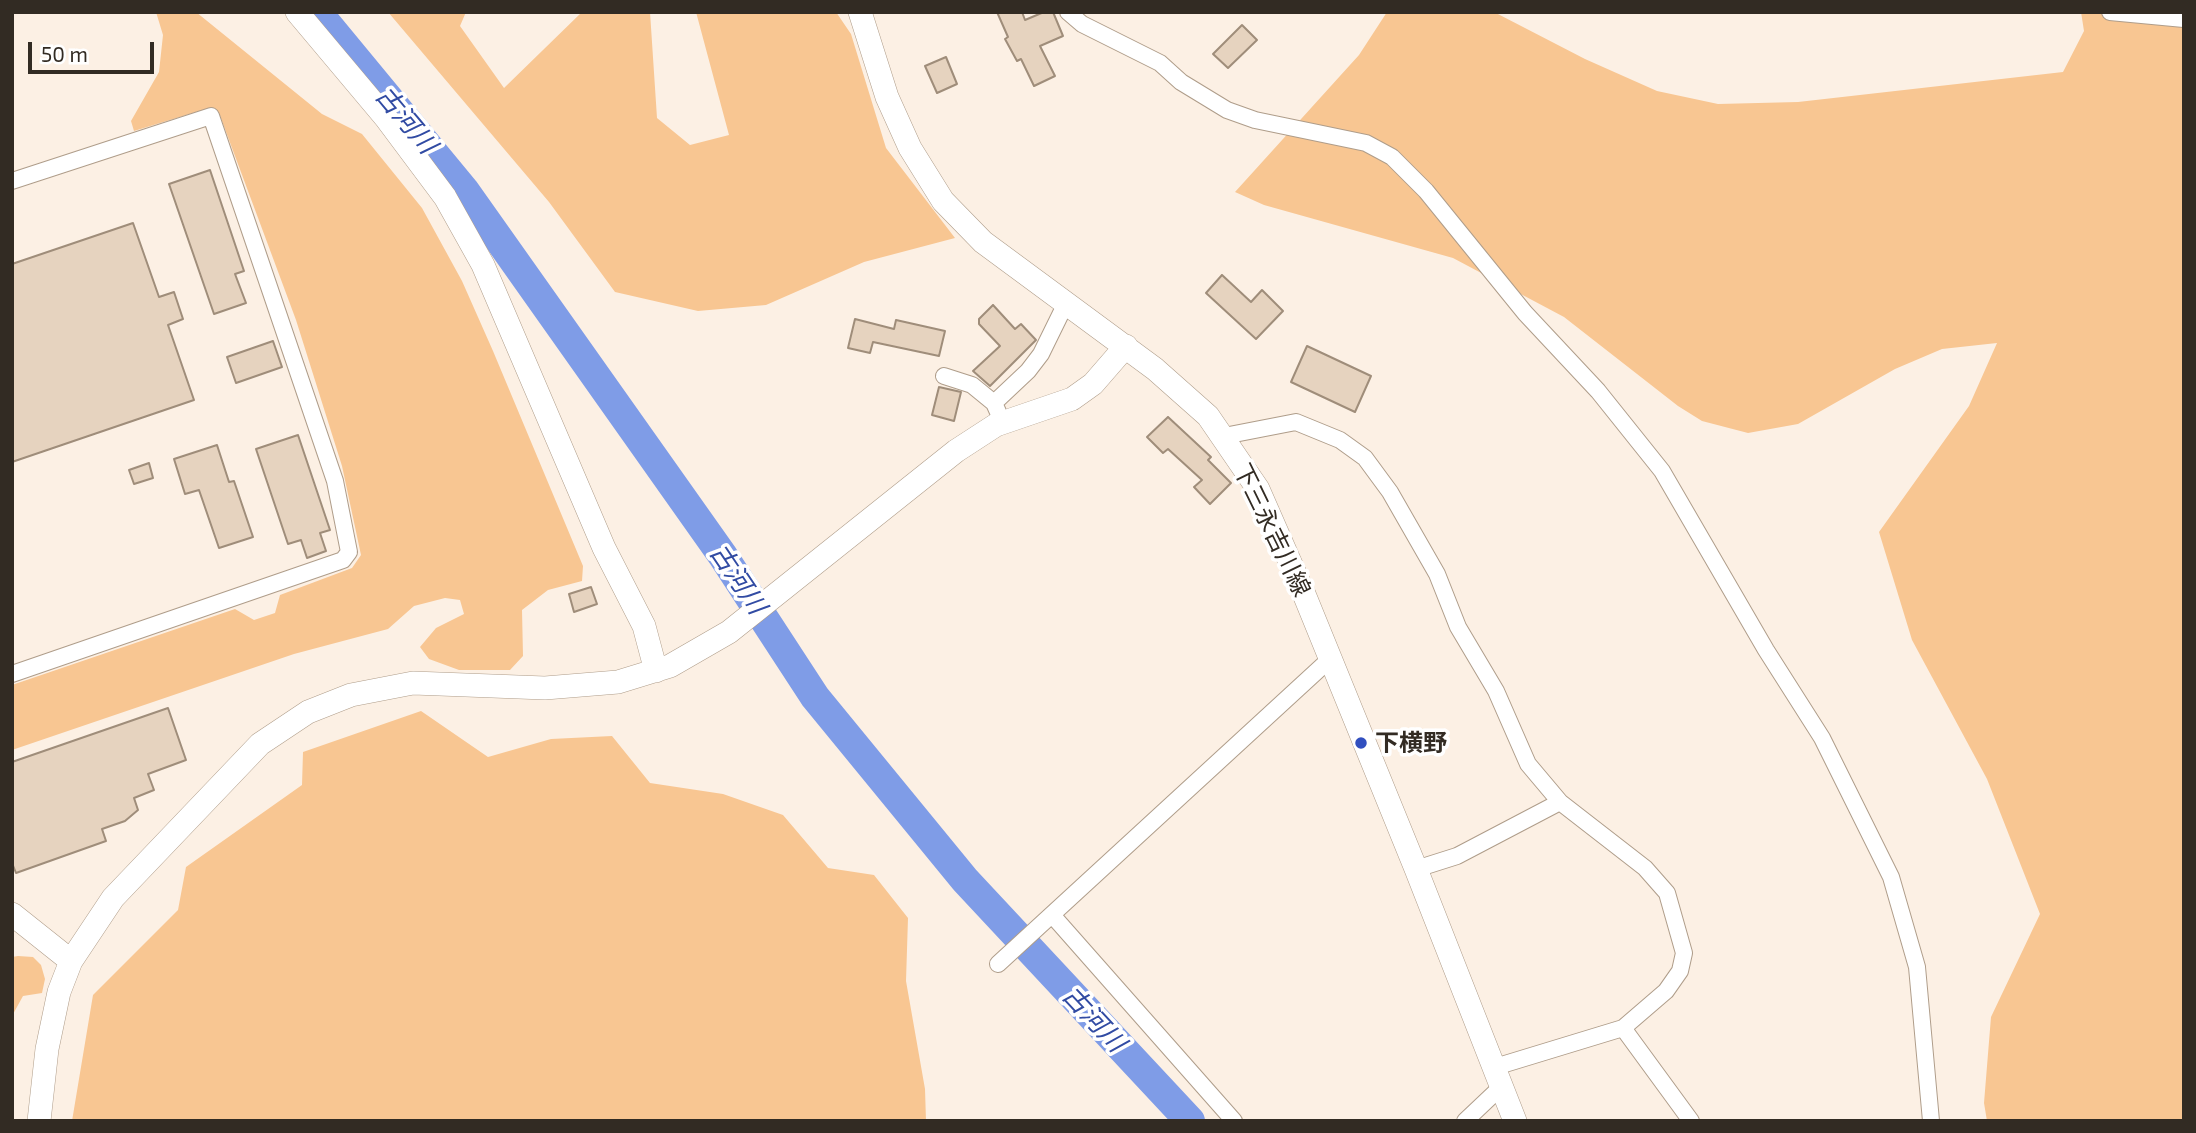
<!DOCTYPE html>
<html>
<head>
<meta charset="utf-8">
<style>
	body { margin:0 }
	#map { position:relative; width:2196px; height:1133px; overflow:hidden; background:#fcf0e4; font-family:"Exo 2",sans-serif }
	canvas { display:block }
	.frame { position:absolute; inset:0; border:14px solid #322b23; pointer-events:none }
	.scale { position:absolute; left:28px; top:42px; width:126px; height:32px; box-sizing:border-box; border:4px solid #322b23; border-top:0; padding-left:9px; font-size:21px; line-height:24px; white-space:nowrap; color:#322b23; -webkit-text-stroke:5px #fff; paint-order:stroke }
</style>
</head>
<body>
<div id="map">
<canvas width="2196" height="1133"></canvas>
<div class="frame"></div>
<div class="scale">50 m</div>
</div>
<script>
const context = document.querySelector('canvas').getContext('2d');
context.lineJoin = 'round';
function paint(path, color) {
  context.fillStyle = color;
  context.fill(path, 'evenodd');
}
function poly(rows) {
  const path = new Path2D();
  for (const r of rows) {
    path.moveTo(r[0], r[1]);
    for (let i = 2; i < r.length; i += 2) path.lineTo(r[i], r[i + 1]);
  }
  return path;
}
function strokePath(path, color, width, dash) {
  context.strokeStyle = color;
  context.lineWidth = width;
  context.lineCap = dash ? 'butt' : 'round';
  context.setLineDash(dash || []);
  context.stroke(path);
}
function write(font, color, halo, rows, align = 'center') {
  context.font = font + ' "Exo 2","Noto Sans JP",sans-serif';
  context.lineWidth = 7;
  context.setLineDash([]);
  context.textBaseline = 'middle';
  context.strokeStyle = halo;
  context.fillStyle = color;
  for (const [text, x, y, turn = 0] of rows) {
    context.save();
    context.translate(x, y);
    context.rotate((+turn || 0) * Math.PI / 180);
    context.textAlign = isNaN(turn) ? turn : align;
    if (halo) context.strokeText(text, 0, 0);
    context.fillText(text, 0, 0);
    context.restore();
  }
}
const green = poly([
	[156,12,196,12,322,114,362,134,422,208,462,281,493,351,583,566,582,581,548,590,522,610,523,656,510,670,459,670,429,659,420,647,436,628,464,614,460,600,445,598,414,606,388,629,294,654,12,750,12,685,235,609,254,620,275,613,280,595,352,568,361,555,342,466,296,320,219,113,209,108,134,131,131,121,159,72,163,35],
	[388,12,466,12,460,26,504,88,582,12,650,12,657,118,690,145,729,135,696,12,836,12,851,34,886,148,955,238,864,262,766,305,698,311,615,292,549,202],
	[1387,12,1494,12,1585,59,1657,91,1718,104,1798,102,2063,72,2084,31,2081,12,2184,12,2184,1121,1987,1121,1984,1103,1991,1017,2040,914,1987,779,1912,640,1879,532,1969,406,1997,343,1942,349,1895,369,1798,424,1748,433,1702,421,1678,406,1564,317,1453,258,1264,205,1235,192,1359,55],
	[421,711,488,757,551,739,612,736,650,783,723,794,783,815,828,868,874,875,908,918,906,981,925,1089,926,1121,72,1121,93,995,178,910,186,867,302,785,303,752],
	[18,956,33,957,41,965,45,979,42,993,23,996,12,1016,12,957]
]);
const river = poly([
	[317,12,464,190,723,556,815,697,965,880,1190,1121]
]);
const building = poly([
	[997,12,1022,12,1025,20,1044,12,1053,12,1063,36,1040,46,1055,76,1034,86,1021,59,1017,61,1005,39,1008,37,997,12],
	[1242,25,1257,40,1228,68,1213,54,1242,25],
	[946,57,957,84,937,93,925,66,946,57],
	[210,170,244,271,235,274,246,303,214,314,169,184,210,170],
	[133,223,159,297,174,292,183,319,168,325,194,400,12,462,12,264,133,223],
	[1222,275,1251,302,1262,290,1283,311,1256,339,1206,293,1222,275],
	[993,305,1015,329,1021,324,1036,340,990,386,973,371,1000,346,979,324,979,319,993,305],
	[855,319,894,329,896,320,945,331,939,356,873,342,870,353,848,348,855,319],
	[273,341,282,367,236,383,227,357,273,341],
	[1307,346,1371,376,1355,412,1291,382,1307,346],
	[939,387,961,392,954,421,932,415,939,387],
	[1168,417,1211,457,1208,460,1231,483,1210,504,1194,487,1202,480,1168,449,1163,453,1147,437,1168,417],
	[298,435,330,530,320,533,326,551,307,558,301,540,288,544,256,449,298,435],
	[217,445,229,482,234,481,253,537,219,548,199,490,185,494,174,459,217,445],
	[149,463,153,478,134,484,129,470,149,463],
	[591,587,597,604,574,612,569,594,591,587],
	[168,708,186,760,148,774,154,790,134,798,138,810,125,821,102,829,106,841,16,873,12,863,12,762,168,708]
]);
const street = poly([
	[1068,12,1082,24,1160,63,1181,82,1227,110,1255,120,1366,143,1392,157,1426,191,1525,313,1598,391,1662,471,1766,650,1822,738,1891,877,1917,967,1931,1121],
	[2110,12,2184,19],
	[12,181,211,116,335,481,349,552,343,560,12,674],
	[944,376,972,385,994,403,998,412],
	[994,403,1028,371,1041,354,1066,303],
	[1224,436,1296,422,1340,440,1365,458,1390,492,1437,574,1458,627,1496,691,1528,764,1560,802,1645,868,1667,893,1684,953,1680,971,1666,991,1623,1028,1495,1067],
	[1416,869,1457,856,1560,802],
	[1053,916,1234,1121],
	[998,964,1330,659],
	[1623,1028,1691,1121],
	[1465,1121,1502,1086]
]);
const secondary = poly([
	[297,12,386,118,445,197,483,265,604,548,644,626,656,671],
	[860,12,887,97,910,148,943,201,983,242,1155,369,1208,416,1258,489,1304,594,1416,869,1515,1121],
	[12,914,71,961],
	[39,1121,47,1049,59,992,71,961,113,898,260,744,308,712,351,695,413,683,545,688,618,682,670,666,729,632,956,451,996,425,1072,399,1093,384,1126,346]
]);
const markers = [
	[1361,743,7,"#314fbf"]
];
const streetNames = [
	["下三永吉川線",1272,530,64]
];
const poiNames = [
	["下横野",1375,743]
];
const waterNames = [
	["古河川",406,120,50],
	["古河川",738,579,56],
	["古河川",1094,1019,47]
];
paint(green, '#f8c692');
strokePath(river, '#7f9ce7', 30);
paint(building, '#e6d3bf');
strokePath(building, '#9f8d7a', 2);
strokePath(street, '#af9d8a', 18);
strokePath(secondary, '#af9d8a', 24);
strokePath(street, '#fff', 16);
strokePath(secondary, '#fff', 23);
for (const [x, y, r, color] of markers) {
  const dot = new Path2D();
  dot.arc(x, y, r, 0, 2 * Math.PI);
  context.fillStyle = color;
  context.fill(dot);
  strokePath(dot, '#fff', 2.5);
}
write('24px', '#322b23', '#fff', streetNames);
write('bold 24px', '#322b23', '#fff', poiNames, 'left');
write('italic 26px', '#314ba3', '#fff', waterNames);
</script>
</body>
</html>
